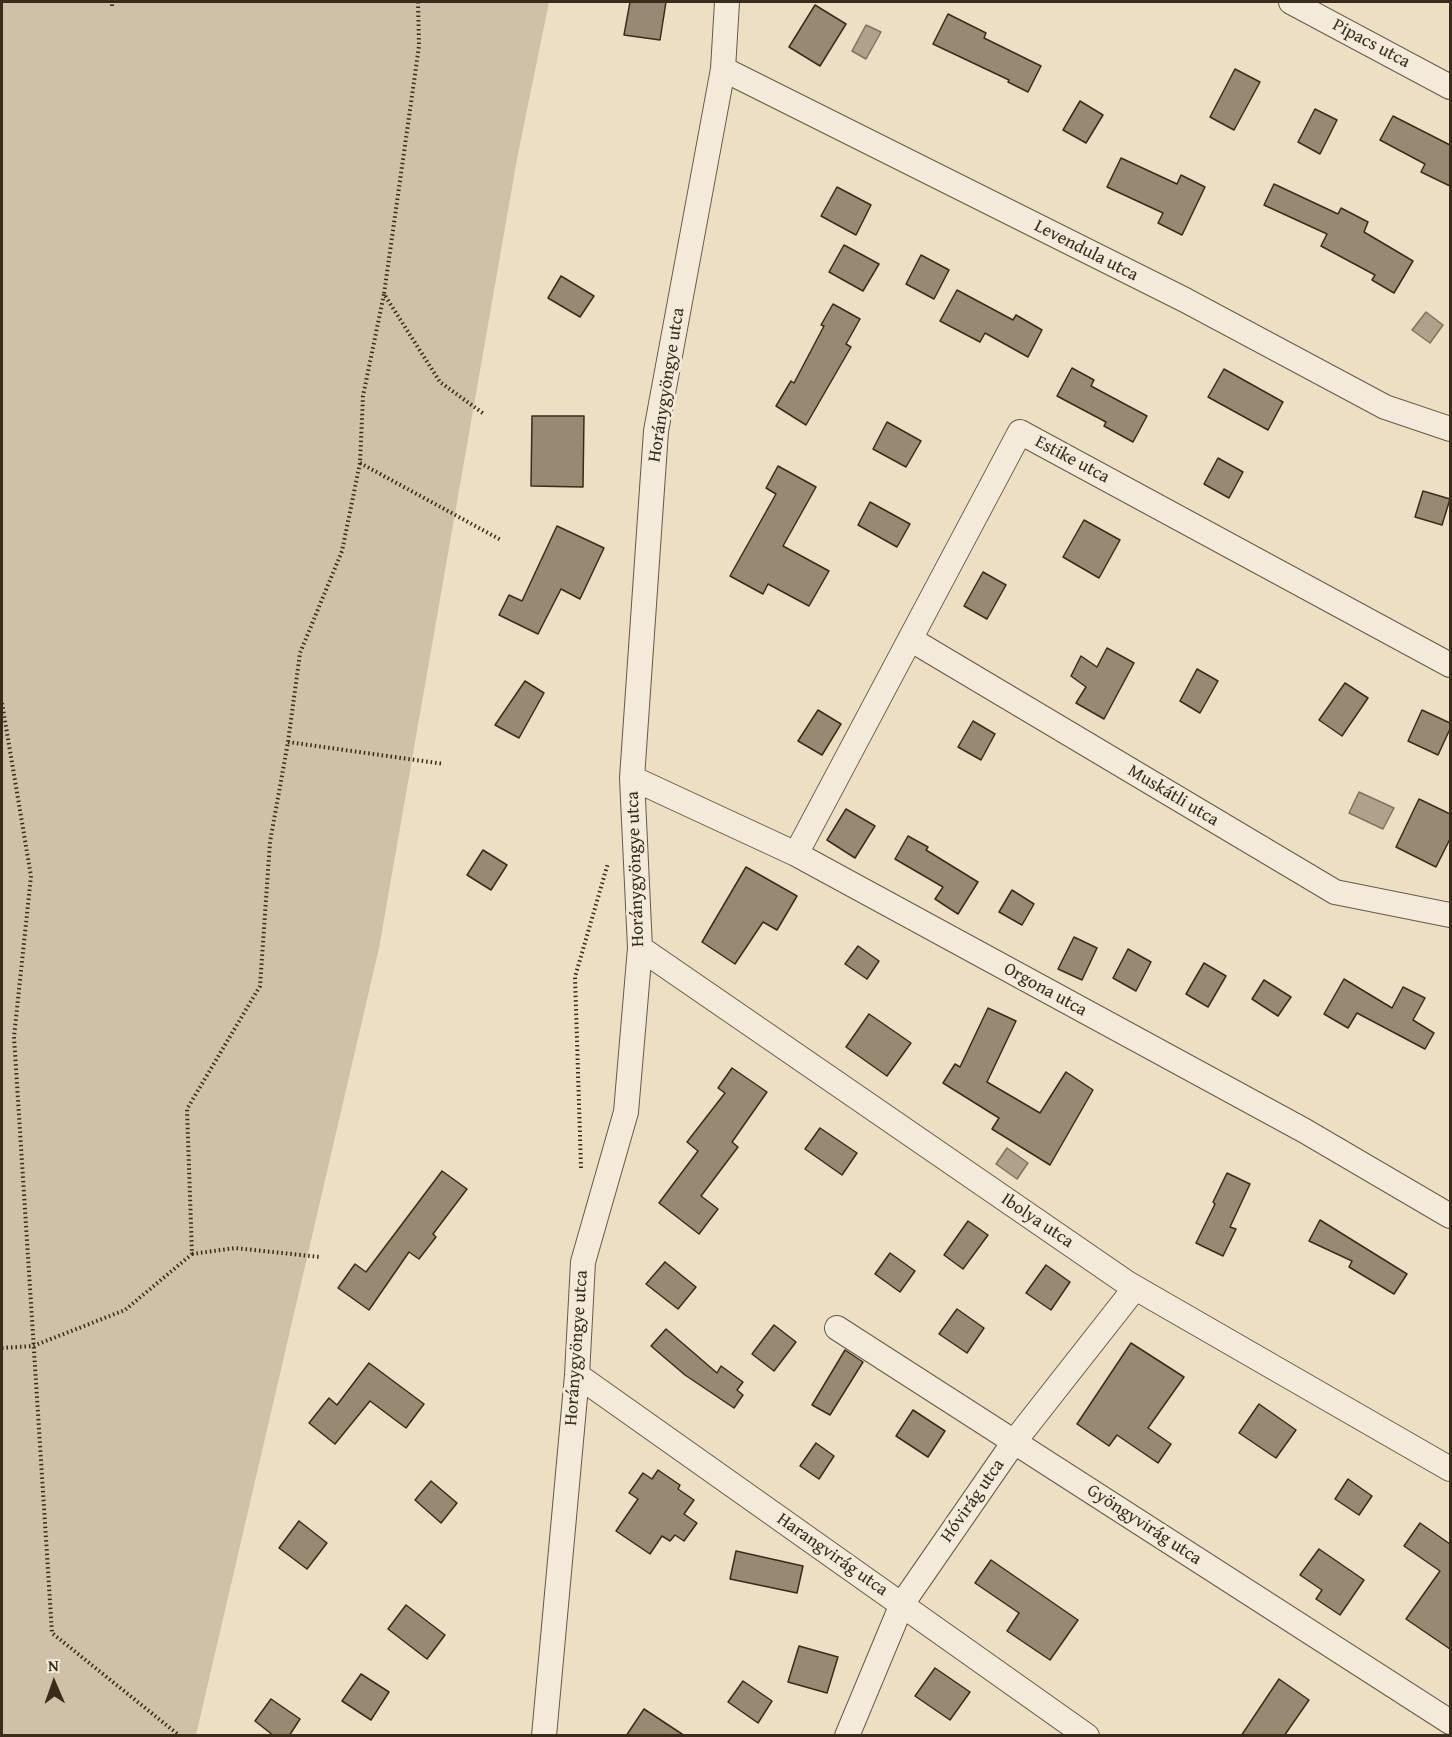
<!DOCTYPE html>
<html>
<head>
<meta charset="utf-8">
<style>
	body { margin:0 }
	#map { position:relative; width:1452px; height:1737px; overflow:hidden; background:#eddfc4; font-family:"Gentium Book Plus",serif }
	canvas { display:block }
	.frame { position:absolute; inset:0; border:3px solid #3a2c1a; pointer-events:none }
	.north { position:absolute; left:24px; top:1653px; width:60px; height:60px; -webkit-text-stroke:4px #f3ead9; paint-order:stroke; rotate:358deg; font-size:16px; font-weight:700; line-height:24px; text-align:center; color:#3a2c1a }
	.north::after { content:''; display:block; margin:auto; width:21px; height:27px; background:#3a2c1a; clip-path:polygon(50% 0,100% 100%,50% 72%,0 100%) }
</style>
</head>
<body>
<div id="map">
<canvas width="1452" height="1737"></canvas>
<div class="frame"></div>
<div class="north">N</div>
</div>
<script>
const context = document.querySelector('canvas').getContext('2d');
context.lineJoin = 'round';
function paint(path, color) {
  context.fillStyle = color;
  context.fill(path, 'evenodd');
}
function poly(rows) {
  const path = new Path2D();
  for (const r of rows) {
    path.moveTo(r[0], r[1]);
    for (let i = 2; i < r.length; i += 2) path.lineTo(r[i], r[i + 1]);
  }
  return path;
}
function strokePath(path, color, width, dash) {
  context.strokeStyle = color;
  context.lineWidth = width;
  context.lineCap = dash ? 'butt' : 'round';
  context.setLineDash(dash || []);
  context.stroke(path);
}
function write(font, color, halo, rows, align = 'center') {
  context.font = font + ' "Gentium Book Plus",serif';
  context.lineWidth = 6;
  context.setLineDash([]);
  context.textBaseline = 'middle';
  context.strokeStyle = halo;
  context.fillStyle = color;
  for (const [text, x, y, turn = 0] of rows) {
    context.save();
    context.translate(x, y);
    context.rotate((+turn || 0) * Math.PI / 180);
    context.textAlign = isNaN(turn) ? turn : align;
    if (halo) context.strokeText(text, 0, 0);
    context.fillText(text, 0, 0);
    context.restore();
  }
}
const green = poly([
	[2,2,549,2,517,159,379,948,196,1735,2,1735]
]);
const water = poly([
	[866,25,881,32,866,59,852,51,866,25],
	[1426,312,1443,325,1430,343,1412,330,1426,312],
	[1359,792,1394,808,1383,829,1349,813,1359,792],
	[1007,1148,1028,1163,1017,1179,996,1164,1007,1148]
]);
const building = poly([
	[630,2,666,2,660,40,624,35,630,2],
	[815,5,846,24,820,66,789,47,815,5],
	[948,14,986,33,984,38,1041,66,1028,92,1008,82,1009,80,933,44,948,14],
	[1235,69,1260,82,1234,130,1210,117,1235,69],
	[1080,101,1103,115,1086,143,1063,130,1080,101],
	[1315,109,1337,120,1320,154,1298,142,1315,109],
	[1393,116,1450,145,1450,186,1421,172,1425,164,1380,140,1393,116],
	[1121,158,1177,184,1181,175,1205,187,1182,235,1158,223,1163,213,1107,187,1121,158],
	[1274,184,1338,214,1341,208,1368,222,1364,232,1413,261,1394,293,1372,280,1375,275,1321,246,1327,234,1264,205,1274,184],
	[837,187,871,205,856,235,821,216,837,187],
	[844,245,879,264,863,291,829,272,844,245],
	[921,255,949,270,934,299,906,284,921,255],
	[561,276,594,296,580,317,548,298,561,276],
	[957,290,1013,320,1016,315,1042,330,1028,357,985,333,980,342,940,321,957,290],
	[833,304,860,319,846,344,851,347,806,425,776,406,791,381,794,383,824,326,821,325,833,304],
	[1072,368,1094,380,1091,386,1147,416,1133,442,1104,426,1106,422,1057,396,1072,368],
	[1224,369,1283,402,1268,430,1208,397,1224,369],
	[532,416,584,416,583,487,531,486,532,416],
	[887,422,921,441,906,467,873,449,887,422],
	[1218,458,1243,472,1229,498,1204,484,1218,458],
	[778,466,816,487,783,546,829,571,809,606,768,584,763,594,730,576,776,494,766,488,778,466],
	[1423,491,1450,499,1442,525,1415,517,1423,491],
	[870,502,910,524,897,547,858,525,870,502],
	[1084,520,1120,540,1099,578,1063,557,1084,520],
	[557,526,604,548,580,599,561,589,538,634,499,615,509,595,522,601,557,526],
	[983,572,1006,585,987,619,964,606,983,572],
	[1107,648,1134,663,1104,719,1076,703,1086,687,1071,676,1081,656,1097,667,1107,648],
	[1197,669,1218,681,1200,713,1180,701,1197,669],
	[525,681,544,693,519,738,495,725,525,681],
	[1345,683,1368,698,1342,736,1319,720,1345,683],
	[818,710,841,724,822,755,798,741,818,710],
	[1422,710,1450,723,1450,729,1438,755,1408,741,1422,710],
	[973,721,995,734,981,760,958,747,973,721],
	[1419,799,1450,814,1450,839,1436,867,1396,847,1419,799],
	[846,809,875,826,855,858,827,840,846,809],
	[908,836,928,847,926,850,978,882,958,914,935,899,943,887,895,859,908,836],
	[483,850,507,865,491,890,467,875,483,850],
	[746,867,797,896,777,930,763,922,735,964,702,942,746,867],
	[1012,890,1034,904,1022,925,999,912,1012,890],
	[1074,937,1097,948,1082,980,1058,969,1074,937],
	[858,946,879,961,867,979,845,964,858,946],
	[1128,949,1151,962,1136,991,1113,978,1128,949],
	[1204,963,1226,976,1208,1007,1186,994,1204,963],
	[1344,979,1392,1008,1403,987,1425,998,1413,1020,1434,1033,1425,1049,1357,1013,1348,1028,1324,1014,1344,979],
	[1264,980,1291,997,1278,1016,1252,999,1264,980],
	[988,1008,1016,1021,987,1082,1040,1113,1066,1072,1093,1090,1050,1165,992,1129,999,1118,943,1083,955,1064,960,1067,988,1008],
	[869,1014,911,1043,887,1076,846,1047,869,1014],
	[732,1068,767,1092,732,1142,738,1147,701,1196,718,1209,699,1234,659,1203,698,1151,687,1142,725,1093,718,1088,732,1068],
	[820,1128,857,1153,842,1175,805,1149,820,1128],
	[442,1171,467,1189,433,1234,436,1237,419,1259,409,1252,369,1310,338,1288,355,1264,366,1272,442,1171],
	[1227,1173,1250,1184,1230,1227,1236,1229,1223,1256,1196,1243,1215,1204,1213,1202,1227,1173],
	[1320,1220,1407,1274,1394,1294,1349,1267,1352,1261,1309,1241,1320,1220],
	[968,1221,988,1235,963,1269,944,1255,968,1221],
	[890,1253,915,1271,900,1292,875,1274,890,1253],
	[665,1262,696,1287,678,1309,646,1284,665,1262],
	[1046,1265,1070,1282,1051,1310,1026,1293,1046,1265],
	[957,1309,984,1328,967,1353,939,1334,957,1309],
	[774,1325,796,1342,774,1371,752,1354,774,1325],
	[666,1329,717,1373,721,1366,743,1382,737,1390,743,1395,734,1408,685,1375,651,1346,666,1329],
	[1131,1343,1184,1377,1148,1428,1171,1444,1158,1463,1117,1435,1109,1446,1077,1424,1131,1343],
	[845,1350,863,1362,830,1415,812,1405,845,1350],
	[369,1363,424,1404,406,1428,370,1401,335,1444,309,1423,329,1398,337,1405,369,1363],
	[1259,1404,1296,1430,1276,1458,1239,1433,1259,1404],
	[913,1410,945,1431,928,1457,896,1436,913,1410],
	[816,1443,834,1456,819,1479,800,1466,816,1443],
	[658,1470,680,1485,678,1489,694,1500,684,1514,697,1523,684,1541,675,1535,670,1541,662,1536,650,1554,616,1531,638,1499,629,1493,643,1473,652,1479,658,1470],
	[1348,1479,1372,1496,1359,1515,1335,1499,1348,1479],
	[431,1481,457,1503,441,1523,415,1500,431,1481],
	[299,1521,327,1543,307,1569,279,1548,299,1521],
	[1420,1523,1450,1544,1450,1649,1406,1619,1440,1571,1404,1546,1420,1523],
	[1319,1549,1364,1580,1340,1615,1316,1599,1322,1590,1300,1575,1319,1549],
	[736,1551,803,1566,797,1593,730,1579,736,1551],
	[991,1560,1078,1620,1050,1660,1007,1631,1019,1613,975,1583,991,1560],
	[406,1605,445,1635,427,1659,388,1629,406,1605],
	[799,1646,838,1657,827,1693,788,1682,799,1646],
	[935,1668,970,1692,950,1720,915,1696,935,1668],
	[361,1674,389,1692,371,1720,342,1701,361,1674],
	[1279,1679,1309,1700,1284,1736,1241,1736,1279,1679],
	[743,1681,772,1701,758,1723,728,1702,743,1681],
	[271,1699,300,1719,289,1736,274,1736,255,1721,271,1699],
	[644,1709,685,1736,626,1736,644,1709]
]);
const path = poly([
	[418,2,419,46,384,294,440,382,484,414],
	[112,6,112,2],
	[360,463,501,540],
	[2,703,31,876,14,1037,52,1633,180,1736],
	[288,742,444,764],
	[581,1168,575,977,608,863],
	[192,1254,235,1248,320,1257],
	[2,1348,33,1346,125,1310,192,1254,187,1109,260,986,270,842,288,742,300,653,342,551,360,463,363,396,384,294]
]);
const street = poly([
	[1291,2,1450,87],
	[723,69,1185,300,1385,407,1450,429],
	[910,639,1335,892,1450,915],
	[632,778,796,854,1305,1131,1450,1216],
	[796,854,1020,432,1450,665],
	[640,948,1127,1283,1450,1469],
	[837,1328,1450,1722],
	[577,1375,1087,1736],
	[544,1736,577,1375,583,1262,626,1112,640,948,632,778,656,431,723,69,727,2],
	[847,1736,902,1604,1014,1442,1135,1288]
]);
const streetNames = [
	["Pipacs utca",1371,44,28],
	["Levendula utca",1086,251,27],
	["Horánygyöngye utca",667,385,-81],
	["Estike utca",1072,460,28],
	["Muskátli utca",1173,796,31],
	["Horánygyöngye utca",636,869,-92],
	["Orgona utca",1045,990,29],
	["Ibolya utca",1037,1221,34],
	["Horánygyöngye utca",577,1348,-86],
	["Hóvirág utca",973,1501,-55],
	["Gyöngyvirág utca",1144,1525,33],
	["Harangvirág utca",832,1555,35]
];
paint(green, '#cfc1a7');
paint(water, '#b0a28a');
strokePath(water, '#81735d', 1.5);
paint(building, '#978972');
strokePath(building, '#3a2c1a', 1.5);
strokePath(street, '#675944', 26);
strokePath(path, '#3a2c1a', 4, [1.5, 3]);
strokePath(street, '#f3ead9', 24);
write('18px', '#3a2c1a', '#f3ead9', streetNames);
</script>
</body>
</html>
